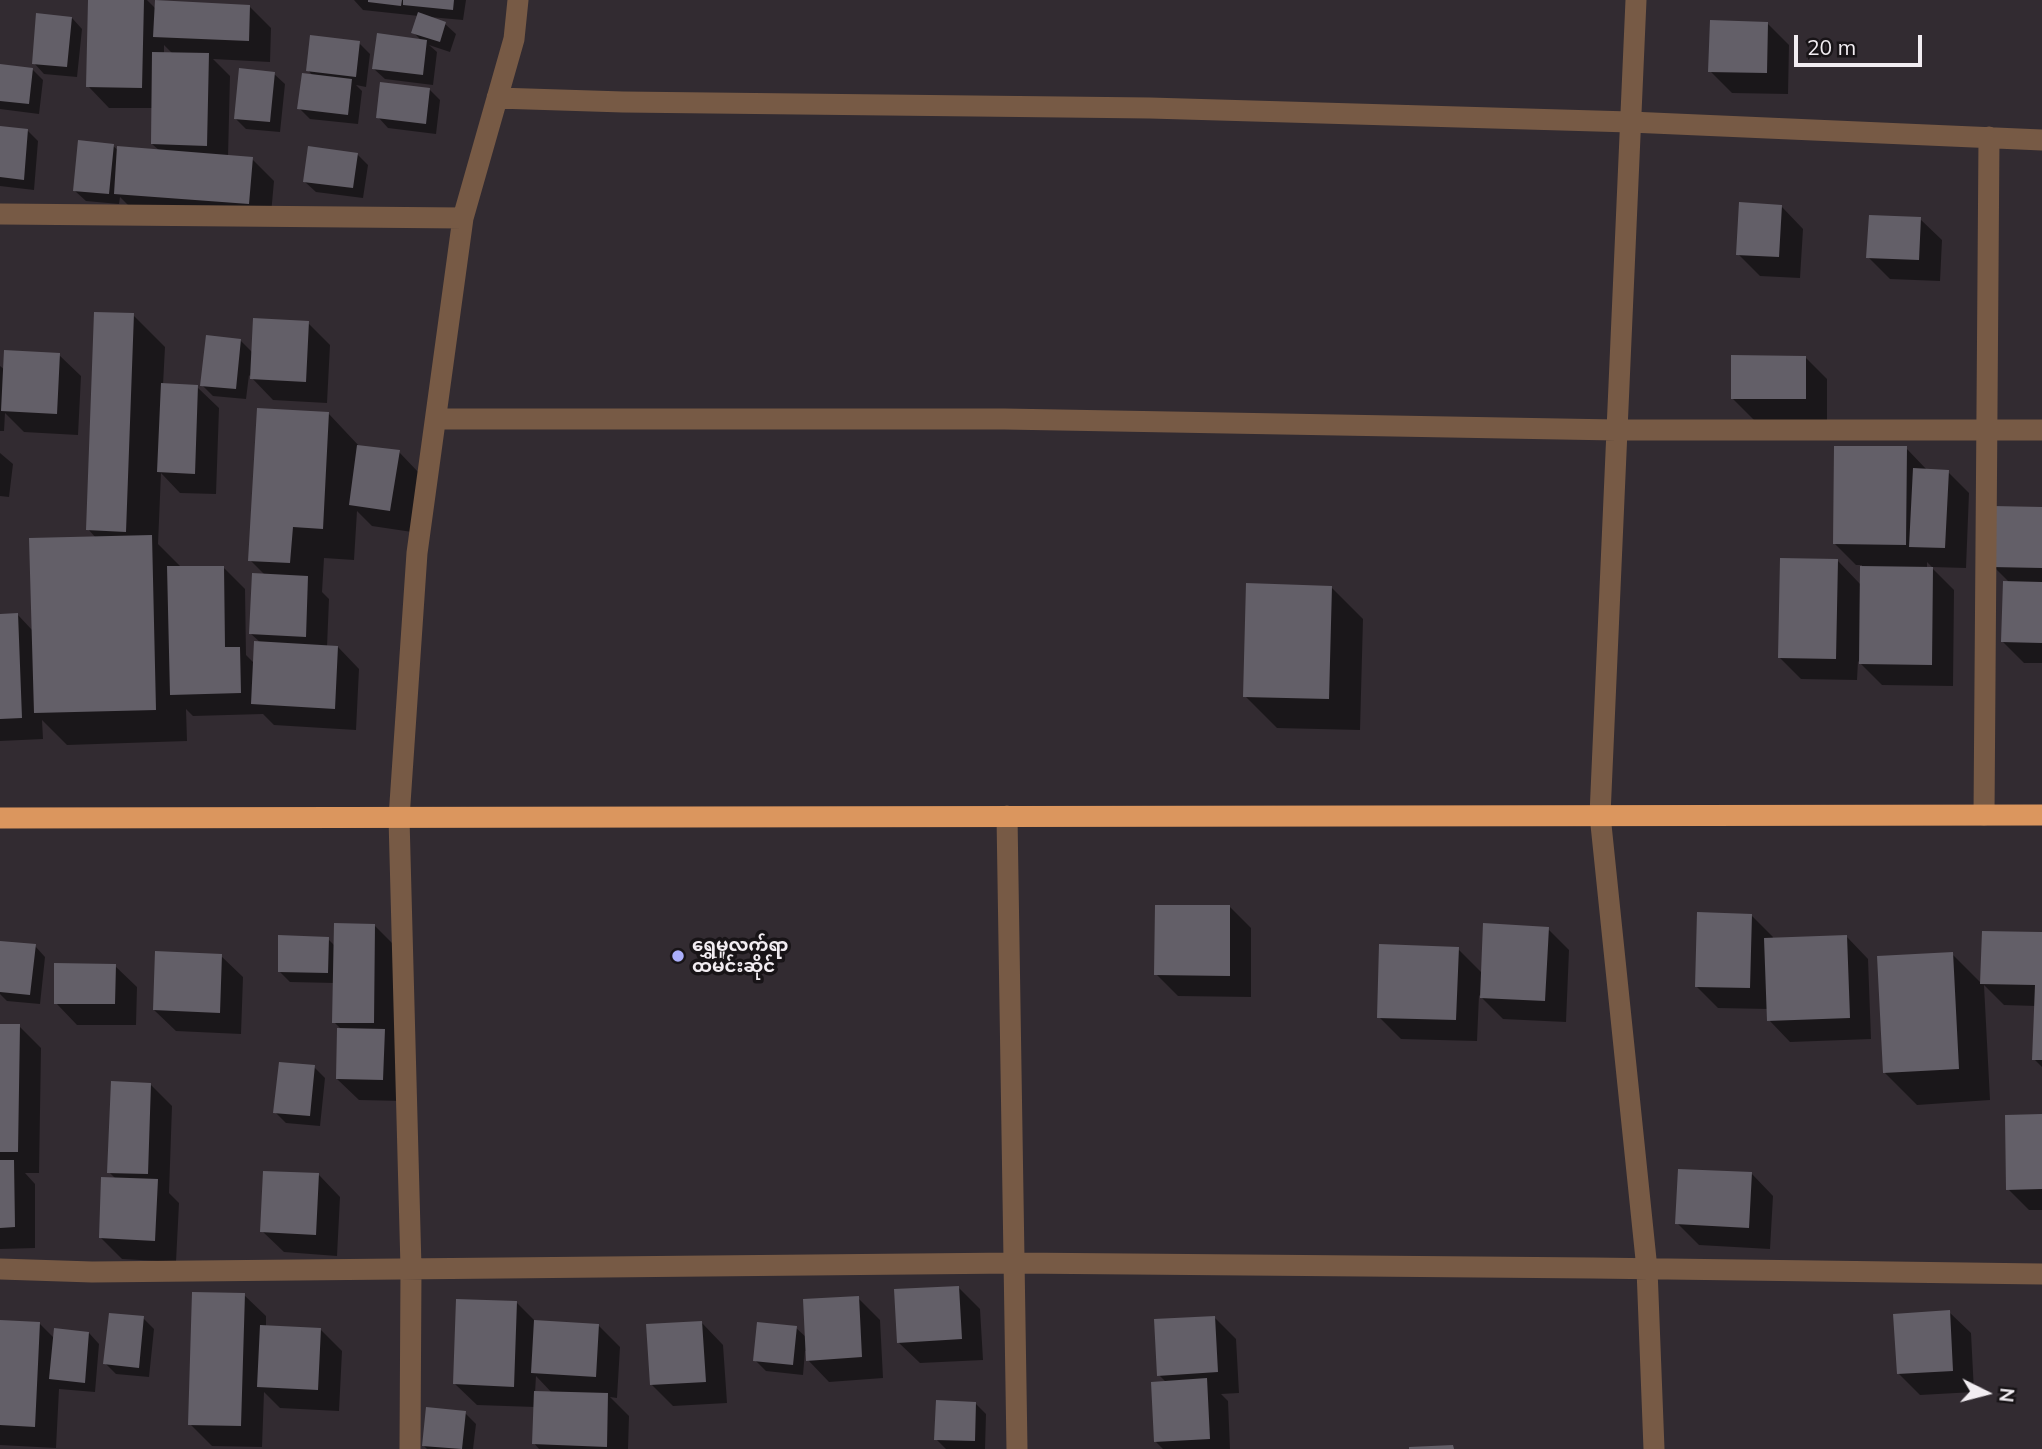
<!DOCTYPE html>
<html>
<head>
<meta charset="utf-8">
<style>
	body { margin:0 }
	#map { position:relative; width:2042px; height:1449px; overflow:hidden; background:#322b31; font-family:Mulish,sans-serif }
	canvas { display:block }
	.north { position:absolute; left:1951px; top:1358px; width:70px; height:70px; -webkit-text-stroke:5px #181417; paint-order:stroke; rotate:96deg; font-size:19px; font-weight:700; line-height:28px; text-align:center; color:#f2edf2 }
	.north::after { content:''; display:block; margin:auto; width:24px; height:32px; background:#f2edf2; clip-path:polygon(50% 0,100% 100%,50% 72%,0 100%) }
	.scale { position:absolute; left:1794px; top:35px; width:128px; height:32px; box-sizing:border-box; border:4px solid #f2edf2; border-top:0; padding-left:9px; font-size:21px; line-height:24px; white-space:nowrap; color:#f2edf2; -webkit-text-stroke:5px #181417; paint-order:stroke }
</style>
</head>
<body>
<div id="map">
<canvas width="2042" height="1449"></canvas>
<div class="north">N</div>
<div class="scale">20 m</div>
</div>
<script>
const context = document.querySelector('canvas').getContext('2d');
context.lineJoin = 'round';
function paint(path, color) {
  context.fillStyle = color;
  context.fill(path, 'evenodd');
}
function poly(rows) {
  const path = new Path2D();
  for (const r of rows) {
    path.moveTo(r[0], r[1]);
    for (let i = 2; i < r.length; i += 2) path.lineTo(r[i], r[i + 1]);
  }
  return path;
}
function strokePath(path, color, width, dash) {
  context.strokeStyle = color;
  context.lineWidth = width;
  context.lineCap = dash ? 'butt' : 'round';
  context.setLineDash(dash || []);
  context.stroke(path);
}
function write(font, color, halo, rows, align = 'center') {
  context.font = font + ' Mulish,"Noto Sans Myanmar",sans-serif';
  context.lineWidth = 7;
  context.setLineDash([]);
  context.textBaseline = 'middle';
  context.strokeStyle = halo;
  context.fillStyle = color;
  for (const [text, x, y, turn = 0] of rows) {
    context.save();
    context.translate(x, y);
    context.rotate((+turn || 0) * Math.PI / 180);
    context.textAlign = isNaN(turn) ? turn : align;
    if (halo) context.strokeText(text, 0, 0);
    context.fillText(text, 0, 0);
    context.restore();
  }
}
const shadow = poly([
	[89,0,147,0,156,9,250,7,271,28,270,62,213,59,230,76,228,157,252,159,274,181,270,225,137,214,120,197,119,204,86,201,75,191,113,146,119,151,160,151,152,144,153,108,109,108,88,86],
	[164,45,173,54,164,54],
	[354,0,466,0,463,20,430,17,445,24,456,34,450,52,429,45,437,52,433,85,385,79,374,69,422,41,413,32,419,16,363,10],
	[72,18,82,29,77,77,44,74,34,63],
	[1767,23,1789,45,1788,94,1732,93,1710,71],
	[359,43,370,54,366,87,356,85,362,91,358,124,310,119,299,108,313,76,308,70],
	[0,66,33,70,43,80,39,114,0,109],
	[274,74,285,84,280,132,246,129,236,119],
	[430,90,440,100,436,134,388,128,378,117],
	[0,128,28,131,38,141,34,190,0,186],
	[357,154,368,165,363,198,316,192,305,182],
	[1782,207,1803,229,1800,278,1760,276,1738,254],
	[1920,219,1942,240,1940,281,1890,279,1868,257],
	[133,315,165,347,163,385,197,387,219,408,216,494,180,493,161,473,158,544,182,568,223,567,245,589,246,655,255,664,261,643,251,634,266,576,250,560,328,413,360,447,399,452,420,474,412,532,372,526,357,511,354,560,324,558,322,592,329,599,327,647,338,647,359,669,356,730,274,725,263,714,193,716,186,709,187,741,67,745,42,720,43,739,0,741,0,616,18,615,33,631,96,538,88,529],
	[308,323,330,345,327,403,273,400,249,375,246,399,213,396,202,385,240,340,253,353],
	[59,355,81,376,78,435,24,432,5,413,4,431,0,431,0,366,5,370],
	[1805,357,1827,379,1827,420,1754,420,1732,398],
	[1906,448,1928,471,1948,472,1969,493,1966,568,1932,567,1927,562,1927,568,1932,568,1954,590,1953,686,1882,685,1858,661,1857,680,1801,679,1780,658,1838,561,1861,585,1862,565,1856,565,1834,543],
	[0,453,13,464,9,497,0,496],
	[2042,509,2042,663,2024,663,2002,641,2010,583,1993,566],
	[1331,587,1363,619,1360,730,1277,728,1245,696],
	[1230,907,1251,928,1251,997,1178,996,1156,974],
	[1751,915,1773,937,1772,939,1847,937,1868,959,1871,1039,1790,1042,1769,1020,1768,1009,1718,1008,1696,986],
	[374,925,396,947,404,1101,359,1100,337,1079,342,1030,334,1022,335,983,290,982,279,971,328,939,335,946],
	[1548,929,1569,950,1566,1022,1503,1019,1479,995,1477,1041,1401,1039,1379,1017,1458,949,1482,973],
	[1983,933,2042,934,2042,1067,2034,1059,2036,1006,2004,1005,1984,985,1990,1100,1917,1105,1885,1073,1952,954,1982,984],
	[35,946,45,957,40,1004,7,1001,0,994,0,956],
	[221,956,243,977,241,1034,176,1031,154,1010],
	[115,966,137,987,136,1025,77,1025,56,1003],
	[0,1026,19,1026,41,1048,39,1173,25,1173,35,1184,35,1248,0,1249],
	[314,1067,325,1078,320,1126,286,1123,275,1112],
	[151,1085,172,1106,169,1193,179,1203,176,1262,122,1259,100,1237,116,1179,109,1172],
	[2042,1115,2042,1210,2029,1210,2008,1189],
	[1752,1174,1773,1196,1770,1249,1699,1245,1677,1223],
	[319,1175,340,1197,337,1256,284,1252,262,1231],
	[959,1288,980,1309,983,1360,920,1363,898,1342],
	[244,1295,266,1316,266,1327,320,1329,342,1351,339,1411,280,1408,264,1392,262,1447,212,1446,190,1424],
	[858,1298,880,1320,883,1378,829,1382,808,1360,807,1351,805,1351,803,1375,766,1371,755,1360,796,1328,807,1338],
	[516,1302,536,1322,598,1325,620,1347,617,1398,610,1397,629,1416,628,1449,539,1449,534,1443,535,1407,477,1405,455,1384],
	[536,1376,553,1394,535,1393],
	[1949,1312,1971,1333,1974,1392,1920,1395,1899,1374],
	[1214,1317,1236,1339,1239,1393,1221,1394,1228,1401,1230,1449,1163,1449,1156,1442,1166,1382,1159,1375],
	[143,1318,154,1329,149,1377,116,1374,105,1363],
	[0,1322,40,1324,55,1339,89,1333,99,1344,95,1392,59,1389,56,1448,0,1445],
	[702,1323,723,1345,727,1403,673,1406,651,1384],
	[976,1404,986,1414,985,1449,946,1449,936,1439],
	[465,1413,476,1424,473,1449,427,1449,423,1445]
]);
const building = poly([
	[88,0,144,0,142,88,86,87],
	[155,0,250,5,249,41,153,37],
	[368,0,402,0,401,6,368,2],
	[403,0,454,0,453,10,403,5],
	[418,12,446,22,440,42,411,33],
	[36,13,72,17,67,67,32,64],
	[1710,20,1768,22,1767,73,1708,72],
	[377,33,427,40,423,75,372,69],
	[310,35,360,41,356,77,306,71],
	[152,52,209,53,207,146,151,144],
	[0,64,33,68,29,104,0,101],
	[239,68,275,72,270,122,234,119],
	[302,73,352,79,348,115,297,109],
	[380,82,430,88,426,124,376,118],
	[0,126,28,129,24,180,0,177],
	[78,140,114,144,109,194,73,191],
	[117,146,253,157,249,204,114,194],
	[308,146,358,153,353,188,303,182],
	[1739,202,1782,205,1779,257,1736,255],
	[1869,215,1921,217,1919,260,1866,258],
	[94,312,134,313,126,532,86,530],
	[253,318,309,321,306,382,250,379],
	[206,335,241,339,236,389,200,386],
	[4,350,60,353,57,414,1,411],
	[1731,355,1806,356,1806,399,1731,399],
	[161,383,198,385,195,474,157,472],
	[257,408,329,412,323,529,293,527,290,563,248,561],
	[357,445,400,450,390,511,349,505],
	[1834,446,1907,446,1906,545,1833,544],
	[1913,468,1949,470,1945,548,1909,547],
	[1993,506,2042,507,2042,568,1991,567],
	[152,535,156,710,34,713,29,538],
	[1780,558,1838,559,1836,659,1778,658],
	[167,566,224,566,225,647,240,647,241,693,170,695],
	[1860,566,1933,567,1932,665,1859,664],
	[252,573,308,576,306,637,249,634],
	[2003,581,2042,582,2042,643,2001,642],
	[1246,583,1332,586,1329,699,1243,697],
	[18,613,22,718,0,719,0,614],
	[254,641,338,646,335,709,251,704],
	[1155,905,1230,905,1230,976,1154,975],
	[1697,912,1752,914,1750,988,1695,987],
	[334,923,375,924,374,1023,332,1023],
	[1483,923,1549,927,1545,1001,1480,998],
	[1982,931,2042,932,2042,1060,2032,1060,2035,985,1980,984],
	[278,935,329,937,328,973,278,972],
	[1847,935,1850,1018,1767,1021,1764,938],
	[0,941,36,944,30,995,0,992],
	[1379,944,1459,947,1456,1020,1377,1018],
	[155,951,222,954,220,1013,153,1010],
	[1953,952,1959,1069,1883,1073,1877,956],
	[54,963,116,964,115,1004,54,1004],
	[0,1024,20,1024,18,1152,0,1152],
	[337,1028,385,1029,383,1080,336,1079],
	[279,1062,315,1065,310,1116,273,1113],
	[111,1081,151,1083,148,1174,107,1173],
	[2042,1114,2042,1189,2006,1190,2005,1115],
	[0,1160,14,1160,15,1227,0,1228],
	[1678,1169,1752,1172,1749,1228,1675,1224],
	[263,1171,319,1173,316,1235,260,1232],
	[101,1177,158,1179,155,1241,99,1238],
	[959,1286,962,1339,897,1343,894,1289],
	[192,1292,245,1293,241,1426,188,1425],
	[859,1296,862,1357,806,1361,803,1299],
	[456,1299,517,1301,514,1387,453,1384],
	[1950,1310,1953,1371,1897,1374,1893,1314],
	[109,1313,144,1316,139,1368,103,1364],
	[1215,1316,1218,1372,1157,1376,1154,1319],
	[0,1320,40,1322,35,1427,0,1425],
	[534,1320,599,1324,596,1377,531,1373],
	[702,1321,706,1382,650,1385,646,1324],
	[757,1322,797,1326,793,1365,753,1361],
	[260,1325,321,1328,318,1390,257,1387],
	[54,1328,89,1332,85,1383,49,1379],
	[1207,1378,1210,1439,1154,1442,1151,1382],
	[534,1391,608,1393,607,1447,532,1444],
	[936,1400,976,1402,975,1441,934,1440],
	[426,1407,466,1411,462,1449,422,1446],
	[1453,1445,1454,1449,1409,1449,1409,1447]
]);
const street = poly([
	[1636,0,1600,815,1647,1269,1654,1449],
	[497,98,623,102,1150,108,1630,122,2042,140],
	[0,214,463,218],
	[436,419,1004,419,1616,430,2042,430],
	[1984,815,1989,137],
	[1007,816,1017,1449],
	[0,1269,92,1272,1015,1263,1593,1268,2042,1274],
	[410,1449,411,1268,399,818,417,553,463,218,514,39,518,0]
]);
const highway = poly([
	[0,818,2042,815]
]);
const markers = [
	[678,956,7,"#abaffb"]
];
const poiNames = [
	["ရွှေမူလက်ရာ",692,946],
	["ထမင်းဆိုင်",692,967]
];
paint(shadow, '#0007');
paint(building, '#635f68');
strokePath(street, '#775a45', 21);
strokePath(highway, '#db965e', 21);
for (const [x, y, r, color] of markers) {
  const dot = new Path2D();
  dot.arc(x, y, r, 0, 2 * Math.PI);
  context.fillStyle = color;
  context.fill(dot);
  strokePath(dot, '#181417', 2.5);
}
write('bold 18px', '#f2edf2', '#181417', poiNames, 'left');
</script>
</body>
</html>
